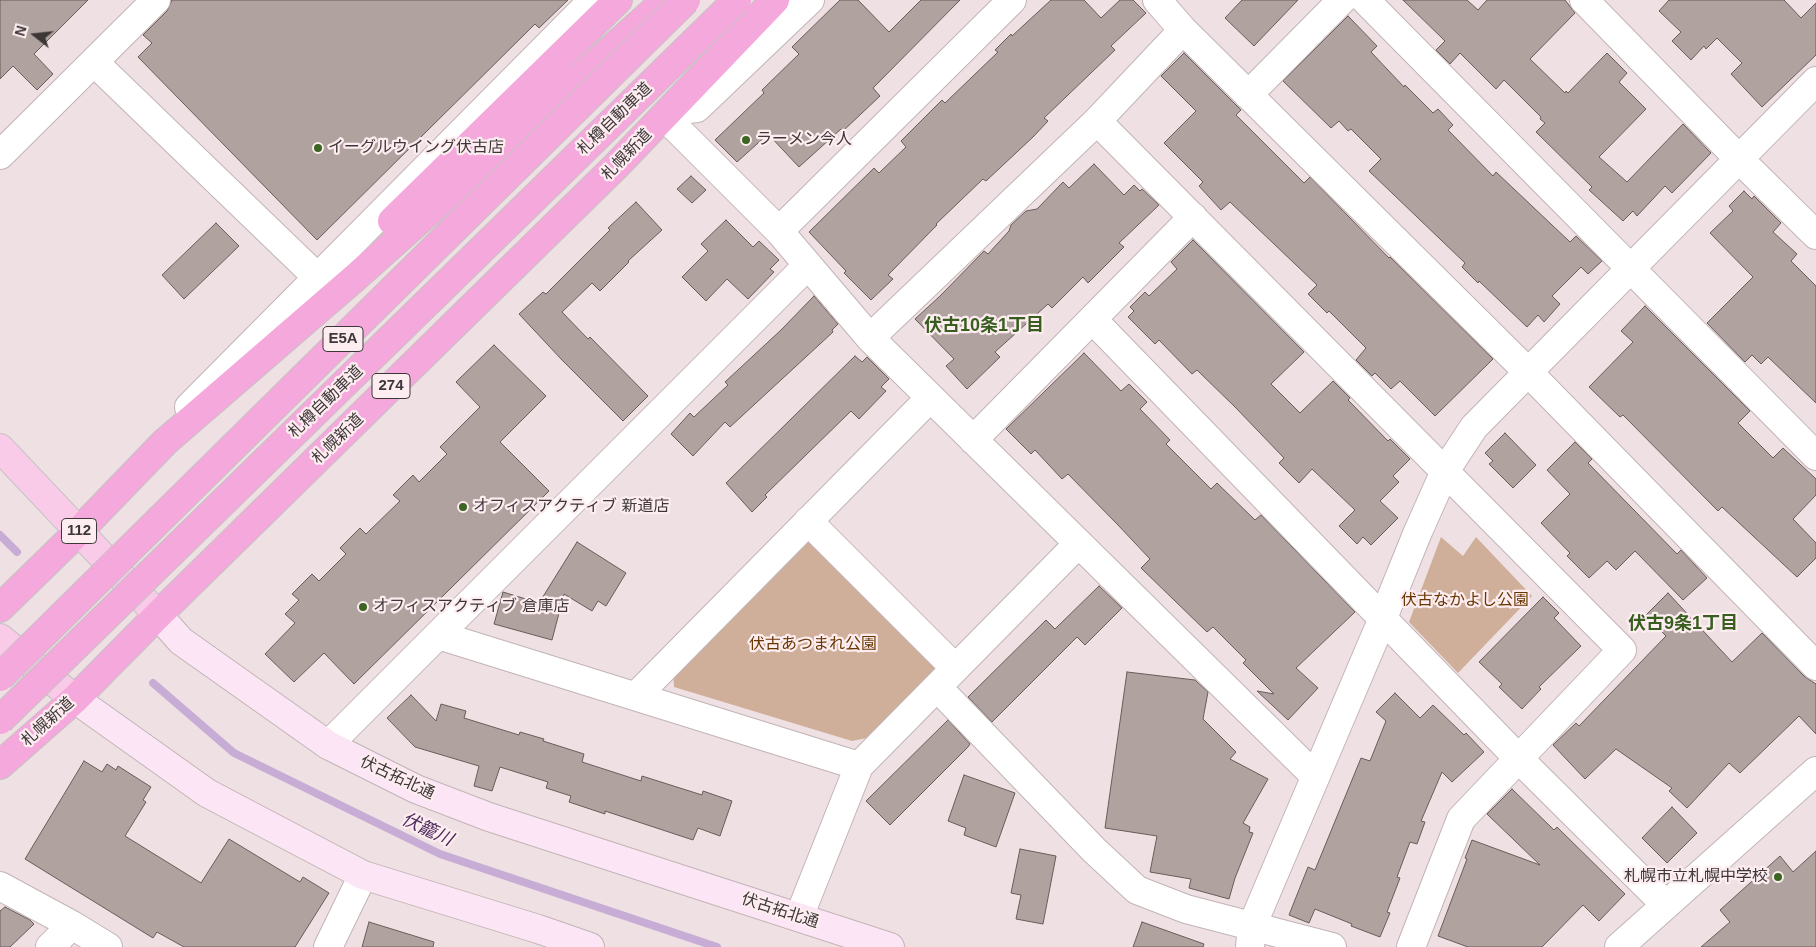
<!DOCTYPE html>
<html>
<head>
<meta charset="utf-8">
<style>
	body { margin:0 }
	#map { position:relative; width:1816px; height:947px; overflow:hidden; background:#efe0e3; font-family:Arial,sans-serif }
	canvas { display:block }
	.north { position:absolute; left:10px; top:10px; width:50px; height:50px; -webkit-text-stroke:4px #fdedf0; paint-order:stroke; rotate:286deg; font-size:14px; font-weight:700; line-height:20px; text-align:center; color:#3d3738 }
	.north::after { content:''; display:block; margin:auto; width:18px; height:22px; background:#3d3738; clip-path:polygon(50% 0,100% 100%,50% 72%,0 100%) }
</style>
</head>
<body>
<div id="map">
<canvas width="1816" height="947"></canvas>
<div class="north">N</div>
</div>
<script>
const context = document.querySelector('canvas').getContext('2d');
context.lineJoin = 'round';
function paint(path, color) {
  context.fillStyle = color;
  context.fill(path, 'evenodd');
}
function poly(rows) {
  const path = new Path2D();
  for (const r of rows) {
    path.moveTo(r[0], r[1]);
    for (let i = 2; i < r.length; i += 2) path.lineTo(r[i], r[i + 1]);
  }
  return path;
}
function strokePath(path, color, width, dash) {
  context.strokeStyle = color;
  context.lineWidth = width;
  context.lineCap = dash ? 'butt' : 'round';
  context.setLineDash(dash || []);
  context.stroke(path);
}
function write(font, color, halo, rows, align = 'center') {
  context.font = font + ' Arial,"Noto Sans JP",sans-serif';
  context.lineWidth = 4.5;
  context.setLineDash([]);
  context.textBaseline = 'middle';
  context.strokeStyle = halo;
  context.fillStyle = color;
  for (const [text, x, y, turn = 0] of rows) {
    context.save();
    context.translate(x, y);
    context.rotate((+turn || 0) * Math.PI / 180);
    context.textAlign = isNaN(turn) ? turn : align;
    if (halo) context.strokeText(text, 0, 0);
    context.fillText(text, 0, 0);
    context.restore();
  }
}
const green = poly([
	[1441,537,1463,556,1476,537,1532,596,1458,673,1409,622],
	[806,539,823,539,938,669,867,738,852,741,674,687,673,670]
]);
const stream = poly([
	[0,535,17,552],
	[153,683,234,753,440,854,717,947]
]);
const building = poly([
	[0,0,88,0,34,54,53,74,37,90,13,66,0,79,0,0],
	[172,0,568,0,539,28,535,24,317,240,138,57,152,43,143,35,167,11,172,0],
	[840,0,858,0,889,32,921,0,960,0,873,88,880,96,843,131,841,129,799,167,768,134,737,162,715,140,764,93,762,90,799,54,792,47,840,0],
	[1051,0,1084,0,1101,18,1120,0,1133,0,1146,13,1111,46,1115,50,1044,118,1048,121,1033,137,986,181,983,179,936,224,937,225,888,275,893,279,871,300,844,273,846,271,809,232,874,168,879,173,906,147,901,141,942,100,945,103,998,52,995,50,1011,34,1012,36,1051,0],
	[1242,0,1298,0,1254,46,1225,18,1242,0],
	[1403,0,1467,0,1478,10,1487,0,1565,0,1575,13,1530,59,1565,93,1566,91,1568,93,1607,53,1627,73,1619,82,1646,109,1599,157,1627,182,1683,124,1711,153,1672,193,1665,186,1637,216,1633,211,1623,221,1589,190,1592,187,1536,132,1545,123,1540,119,1541,117,1504,80,1496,89,1460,53,1450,64,1436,50,1445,41,1403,0],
	[1669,0,1784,0,1801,18,1816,3,1816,55,1762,107,1731,74,1742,63,1717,38,1706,49,1704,46,1691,60,1672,41,1681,32,1659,11,1669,0],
	[1348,16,1377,46,1371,52,1404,87,1405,85,1433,113,1438,109,1453,125,1448,130,1493,176,1496,172,1570,242,1576,236,1602,261,1588,274,1581,267,1552,296,1560,304,1544,322,1538,315,1527,327,1479,281,1478,283,1462,267,1465,263,1369,171,1381,159,1351,129,1348,131,1339,121,1331,128,1283,81,1348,16],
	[1184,53,1241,110,1236,115,1304,183,1310,177,1389,258,1390,257,1493,359,1435,416,1400,381,1391,389,1375,373,1372,376,1356,360,1366,348,1329,311,1327,313,1308,294,1317,285,1230,202,1221,210,1199,186,1203,182,1164,143,1196,111,1161,76,1184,53],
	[1094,164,1124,195,1134,185,1140,191,1142,189,1159,205,1119,243,1124,247,1088,283,1083,277,1052,308,1048,304,995,352,1000,357,967,389,946,366,954,359,915,319,940,296,984,251,988,254,1009,231,1011,225,1026,211,1037,209,1063,182,1069,188,1094,164],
	[691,176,706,190,692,203,677,189,691,176],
	[1744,191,1752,199,1754,196,1781,223,1773,232,1797,254,1791,261,1816,286,1816,403,1768,357,1761,364,1752,355,1745,362,1707,323,1753,277,1710,233,1733,211,1729,206,1744,191],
	[636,202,662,230,628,261,629,262,600,291,592,283,562,312,588,339,590,337,648,396,623,421,562,360,519,314,543,292,546,294,610,230,608,228,636,202],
	[726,220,753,247,759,241,779,260,770,269,774,272,748,299,727,279,706,301,682,277,708,251,701,244,726,220],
	[216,223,239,246,184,299,162,275,216,223],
	[1193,240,1304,352,1271,384,1300,413,1333,381,1350,398,1348,400,1388,441,1390,439,1410,459,1393,476,1399,482,1380,501,1398,518,1371,545,1363,537,1357,544,1339,526,1355,510,1312,469,1299,483,1279,463,1284,458,1235,407,1197,370,1192,374,1159,340,1155,344,1128,317,1134,311,1130,307,1145,292,1149,296,1177,269,1171,262,1193,240],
	[814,296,838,324,832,330,833,332,730,427,725,422,693,456,671,434,690,413,694,417,728,385,725,382,781,330,814,296],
	[1645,306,1750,411,1738,423,1773,458,1783,448,1816,479,1816,495,1793,519,1816,543,1816,558,1797,577,1722,507,1718,511,1623,415,1620,417,1589,387,1633,342,1621,331,1645,306],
	[494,345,546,396,500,442,549,491,354,684,324,653,294,682,265,654,295,623,285,614,299,600,292,594,312,574,319,581,346,554,340,548,360,528,366,534,400,501,393,495,413,475,419,482,447,454,440,447,480,407,456,382,494,345],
	[1084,353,1121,391,1129,384,1147,402,1140,409,1170,440,1166,444,1211,489,1217,483,1255,520,1261,515,1355,612,1296,668,1318,688,1288,720,1257,691,1274,694,1243,663,1246,660,1213,627,1207,632,1141,568,1150,559,1118,525,1068,474,1062,479,1035,450,1031,454,1006,429,1084,353],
	[855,356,862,362,867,357,889,379,881,387,886,391,859,419,851,411,765,495,767,497,752,512,726,483,855,356],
	[1505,433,1536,465,1513,488,1489,464,1493,461,1485,453,1505,433],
	[1575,442,1592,459,1588,463,1677,554,1681,550,1707,578,1683,600,1635,551,1616,570,1607,561,1589,578,1567,556,1570,553,1541,523,1570,494,1547,470,1575,442],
	[577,542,626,573,606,606,598,601,592,611,564,594,552,640,494,624,503,592,539,603,577,542],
	[1099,586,1122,608,1085,645,1077,637,992,722,968,697,1046,620,1055,629,1099,586],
	[1668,593,1732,662,1762,633,1805,677,1816,684,1816,734,1799,716,1740,773,1729,763,1687,808,1669,791,1672,788,1616,749,1585,779,1553,745,1576,723,1579,726,1666,636,1646,615,1668,593],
	[1543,597,1559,613,1554,618,1581,646,1539,687,1541,689,1522,709,1499,687,1502,684,1479,662,1543,597],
	[1127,672,1195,680,1208,692,1203,719,1236,752,1230,759,1268,779,1243,823,1250,827,1249,832,1253,833,1235,878,1229,899,1189,888,1191,879,1150,872,1157,836,1105,828,1127,672],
	[1395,693,1420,718,1433,705,1464,735,1466,733,1484,752,1452,782,1442,772,1421,821,1425,822,1417,844,1410,842,1397,877,1400,878,1387,912,1390,913,1380,937,1351,926,1352,924,1315,909,1309,923,1289,915,1308,867,1315,870,1361,758,1370,761,1386,721,1376,712,1395,693],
	[411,695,436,721,441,704,466,711,464,718,519,735,520,732,544,739,543,741,584,754,582,762,641,781,642,776,702,795,703,791,732,801,720,836,698,828,693,840,605,811,605,814,569,802,571,796,546,788,548,782,500,767,492,791,474,786,479,766,415,747,387,718,411,695],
	[948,720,970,744,968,747,890,825,866,801,948,720],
	[84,761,102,772,107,764,116,770,118,766,151,787,143,800,146,802,125,836,201,883,229,839,300,882,303,877,329,893,295,947,184,947,157,932,153,938,25,859,84,761],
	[964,775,1015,793,996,847,964,835,966,828,948,821,964,775],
	[1512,789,1554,830,1557,827,1625,894,1599,921,1583,905,1542,947,1468,947,1438,936,1467,859,1465,858,1472,840,1540,865,1487,814,1512,789],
	[1672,807,1697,833,1667,863,1642,838,1672,807],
	[1020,849,1056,856,1043,924,1016,919,1021,895,1011,893,1020,849],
	[1816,851,1816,947,1701,947,1730,922,1720,910,1780,856,1793,872,1816,851],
	[5,907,30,920,34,924,10,947,0,947,0,911,5,907],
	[369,922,434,942,433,947,362,947,369,922],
	[1142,922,1204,944,1203,947,1133,947,1142,922]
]);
const street = poly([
	[1157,0,1183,30,1528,372,1816,666],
	[1365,0,1816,456],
	[1584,0,1739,159,1816,235],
	[94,62,318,278],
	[1248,95,1342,0],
	[670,111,697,108,810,0],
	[664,116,779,231,870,338,1315,776],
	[1097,121,1622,650,1461,819,1411,947],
	[0,155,156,0],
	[779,231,1012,0],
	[1093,320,1518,758,1665,904],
	[870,338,1097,121,1183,30],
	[189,407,593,0],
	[973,440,1193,217],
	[808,521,955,668],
	[438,635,859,766],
	[937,687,1094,850,1137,890,1186,909,1332,947],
	[636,696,930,398],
	[328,745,808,265],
	[0,886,72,925,108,947],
	[799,917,859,766,1078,544],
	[50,947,72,925],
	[328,947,363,875],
	[1250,947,1252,926,1383,618,1417,534,1445,471,1474,427,1816,81],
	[1619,947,1816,771]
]);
const secondary = poly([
	[158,615,181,641,328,745,416,789,489,817,890,947],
	[75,699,207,793,363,875,538,929,590,947]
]);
const primary = poly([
	[0,448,158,615],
	[0,638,75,699]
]);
const highway = poly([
	[392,221,618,0],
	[0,608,79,531,165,442,357,276,666,0],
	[0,765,75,699,158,615,616,166,775,0]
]);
const highwayBridge = poly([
	[0,677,686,0],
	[0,720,737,0]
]);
const markers = [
	[746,140,5,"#3b6521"],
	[318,148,5,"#3b6521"],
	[463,507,5,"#3b6521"],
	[363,607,5,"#3b6521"],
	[1778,877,5,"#3b6521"]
];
const shields = [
	[343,339,40],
	[391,386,38],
	[79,531,35]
];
const shieldNames = [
	["E5A",343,339],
	["274",391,386],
	["112",79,531]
];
const streetNames = [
	["札樽自動車道",615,119,-44],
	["札幌新道",627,155,-46],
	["札樽自動車道",326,402,-44],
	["札幌新道",338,439,-44],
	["札幌新道",48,722,-42],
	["伏古拓北通",397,778,25],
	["伏古拓北通",780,911,18]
];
const poiNames = [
	["ラーメン今人",756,140],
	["イーグルウイング伏古店",328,148],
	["オフィスアクティブ 新道店",473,507],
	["オフィスアクティブ 倉庫店",373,607],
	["札幌市立札幌中学校",1768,877,"right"]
];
const parkNames = [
	["伏古なかよし公園",1465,601],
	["伏古あつまれ公園",813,645]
];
const neighbourhoodNames = [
	["伏古10条1丁目",984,326],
	["伏古9条1丁目",1683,624]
];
const waterNames = [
	["伏籠川",427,830,25]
];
paint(green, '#cfaf99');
strokePath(stream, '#c7add5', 8);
paint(building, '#b0a29f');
strokePath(building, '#685c59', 1);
strokePath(street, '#c2b4b6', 30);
strokePath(secondary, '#c2b4b6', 30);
strokePath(primary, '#c5c3c3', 30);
strokePath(highway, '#c5c3c3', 30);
strokePath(street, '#fff', 28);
strokePath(secondary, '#fce5f4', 28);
strokePath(primary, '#f9cbe9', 28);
strokePath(highway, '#f5a8db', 28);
strokePath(highwayBridge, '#c5c3c3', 30, []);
strokePath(highwayBridge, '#f5a8db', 28);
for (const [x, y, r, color] of markers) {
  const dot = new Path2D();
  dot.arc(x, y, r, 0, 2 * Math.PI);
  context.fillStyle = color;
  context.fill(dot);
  strokePath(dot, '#fdedf0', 2);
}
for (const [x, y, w] of shields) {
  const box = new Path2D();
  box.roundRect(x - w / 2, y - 12.5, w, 25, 4);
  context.fillStyle = '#fdedf0';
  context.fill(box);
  strokePath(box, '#3d3738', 1);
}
write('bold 15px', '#3d3738', null, shieldNames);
write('16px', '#3d3738', '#fdedf0', streetNames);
write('16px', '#3d3738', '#fdedf0', poiNames, 'left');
write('16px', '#693600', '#fdedf0', parkNames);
write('bold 18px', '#375d1f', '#fdedf0', neighbourhoodNames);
write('italic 18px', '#4f2c5f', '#fdedf0', waterNames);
</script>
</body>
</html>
